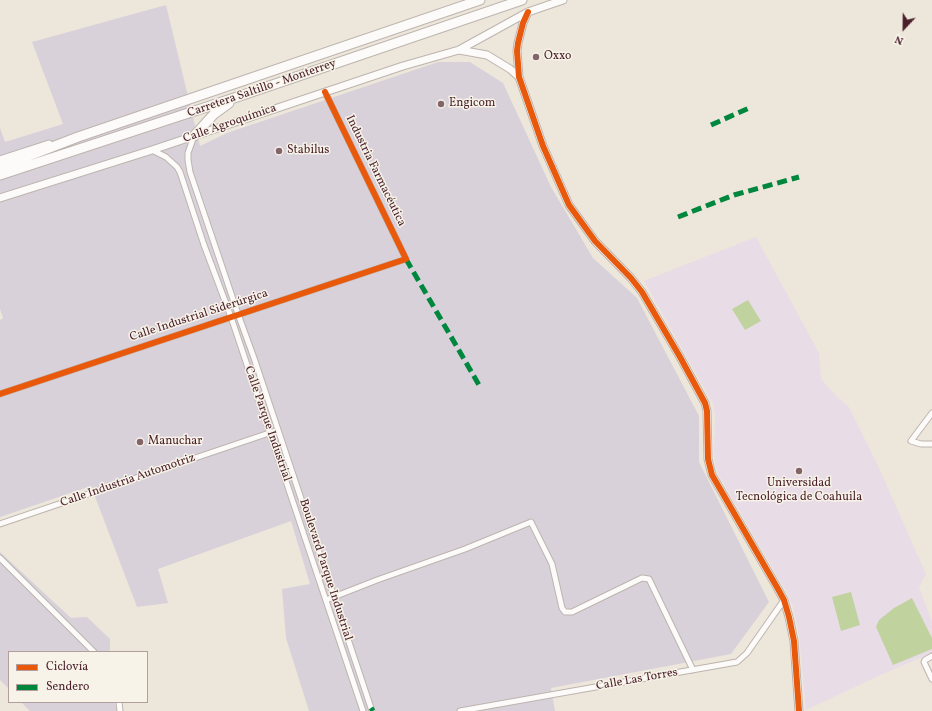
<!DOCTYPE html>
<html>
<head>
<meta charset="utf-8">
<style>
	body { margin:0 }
	#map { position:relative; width:932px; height:711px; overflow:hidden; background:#ede6db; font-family:Vollkorn,serif }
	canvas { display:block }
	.legend { position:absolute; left:8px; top:651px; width:140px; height:52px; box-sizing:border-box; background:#f7f3e8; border:1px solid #b29e9c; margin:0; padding:5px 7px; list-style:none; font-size:12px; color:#4a1f2b }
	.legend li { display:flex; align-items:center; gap:8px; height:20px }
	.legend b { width:20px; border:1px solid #b29e9c }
	.north { position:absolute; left:884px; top:8px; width:40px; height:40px; -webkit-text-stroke:3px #f7f3e8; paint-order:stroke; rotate:202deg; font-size:11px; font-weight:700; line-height:16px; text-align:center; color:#4a1f2b }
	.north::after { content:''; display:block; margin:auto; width:14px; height:18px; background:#4a1f2b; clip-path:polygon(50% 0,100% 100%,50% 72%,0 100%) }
</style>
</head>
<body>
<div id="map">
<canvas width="932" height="711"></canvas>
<ul class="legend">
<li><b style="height:5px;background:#e8590c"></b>Ciclovía</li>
<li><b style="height:5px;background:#00873e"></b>Sendero</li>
</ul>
<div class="north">N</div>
</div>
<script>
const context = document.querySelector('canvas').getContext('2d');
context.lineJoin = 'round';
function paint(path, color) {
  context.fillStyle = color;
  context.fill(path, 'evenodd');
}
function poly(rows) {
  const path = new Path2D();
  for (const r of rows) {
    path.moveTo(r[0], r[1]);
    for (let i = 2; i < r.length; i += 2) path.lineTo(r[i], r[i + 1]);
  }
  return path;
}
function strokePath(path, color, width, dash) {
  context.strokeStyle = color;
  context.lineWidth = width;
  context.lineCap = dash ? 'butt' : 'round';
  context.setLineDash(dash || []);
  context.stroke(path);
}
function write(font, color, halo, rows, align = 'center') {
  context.font = font + ' Vollkorn,serif';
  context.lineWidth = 3;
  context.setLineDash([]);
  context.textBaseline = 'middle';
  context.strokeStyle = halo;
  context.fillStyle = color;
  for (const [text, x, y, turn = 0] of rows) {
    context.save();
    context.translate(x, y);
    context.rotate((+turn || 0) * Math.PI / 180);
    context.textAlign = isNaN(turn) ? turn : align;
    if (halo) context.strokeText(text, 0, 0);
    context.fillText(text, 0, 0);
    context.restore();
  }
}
const built = poly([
	[756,237,819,353,821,379,838,398,849,407,879,468,926,574,919,587,932,622,932,653,878,676,806,710,799,634,793,607,787,593,718,474,715,463,714,451,715,415,713,404,644,281]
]);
const industrial = poly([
	[166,5,200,146,227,133,438,62,470,62,503,83,551,187,593,258,637,298,699,416,699,462,769,602,731,654,551,688,555,711,309,711,286,638,282,589,310,584,291,521,158,569,168,603,137,607,91,486,0,517,0,320,3,318,0,309,0,128,5,142,63,124,32,42],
	[0,552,71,618,87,617,110,639,110,652,9,652,9,689,0,680],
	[21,702,115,702,117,711,30,711]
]);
const green = poly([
	[748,300,761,321,745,330,732,309],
	[851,592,860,625,841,631,832,597],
	[912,598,932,638,932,649,893,665,876,627,879,620,894,608]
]);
const street = poly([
	[194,136,188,153,188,160,190,172,238,314,254,358,372,711],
	[152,150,166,157,177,167,180,172,204,245,231,317,363,711],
	[0,394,406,259,325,92],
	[932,413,911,441,921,444,932,444],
	[0,524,278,430],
	[0,558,94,652],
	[326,600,377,580,465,549,531,522,552,564,562,608,565,612,572,612,642,578,649,579,693,670],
	[932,656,925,660,924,662,932,679],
	[119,702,120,711],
	[460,711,737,662,747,653,784,600]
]);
const secondary = poly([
	[528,12,523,23,518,43,517,51,519,77,543,146,569,205,595,241,631,278,642,292,680,357,705,403,707,411,708,459,712,475,778,589,784,600,789,617,794,641,799,711],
	[459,50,487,55,510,69,519,77],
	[0,160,49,144],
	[0,198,152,150,403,66,459,50,528,12,563,0]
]);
const highway = poly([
	[194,136,214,114,229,103],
	[0,167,78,137,480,0],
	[0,175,234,98,522,0]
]);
const quiet = poly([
	[711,125,749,108],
	[678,217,734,195,799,177],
	[406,259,479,385],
	[371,708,373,711]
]);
const cycleway = poly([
	[528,12,523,23,518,43,517,51,519,77,543,146,569,205,595,241,631,278,642,292,680,357,705,403,707,411,708,459,712,475,778,589,784,600,789,617,794,641,799,711],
	[0,394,406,259,325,92]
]);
const markers = [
	[536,57,4,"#836569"],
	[441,104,4,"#836569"],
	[279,151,4,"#836569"],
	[140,442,4,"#836569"],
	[799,471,4,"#836569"]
];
const poiNames = [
	["Oxxo",544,57],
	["Engicom",449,104],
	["Stabilus",287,151],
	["Manuchar",148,442],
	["Universidad",799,484,"center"],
	["Tecnológica de Coahuila",799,498,"center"]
];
const streetNames = [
	["Carretera Saltillo - Monterrey",262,89,-19],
	["Calle Agroquímica",230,124,-19],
	["Industria Farmacéutica",375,171,64],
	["Calle Industrial Siderúrgica",199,316,-18],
	["Calle Parque Industrial",267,424,71],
	["Calle Industria Automotriz",128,481,-19],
	["Boulevard Parque Industrial",325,570,72],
	["Calle Las Torres",637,680,-10]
];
paint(built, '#e8dce7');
paint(industrial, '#d8d1da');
paint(green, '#c0d39f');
strokePath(street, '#bdb4ae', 7);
strokePath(secondary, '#bdb4ae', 9);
strokePath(highway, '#bdb4ae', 11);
strokePath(street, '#fcfbfa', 5);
strokePath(secondary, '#fcfbfa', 7);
strokePath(highway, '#fcfbfa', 9);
strokePath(quiet, '#00873e', 5, [10, 5]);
strokePath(cycleway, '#e8590c', 6);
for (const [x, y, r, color] of markers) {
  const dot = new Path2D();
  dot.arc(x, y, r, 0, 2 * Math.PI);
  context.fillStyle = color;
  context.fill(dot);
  strokePath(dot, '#f7f3e8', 1.5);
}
write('12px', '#4a1f2b', '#f7f3e8', poiNames, 'left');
write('12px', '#4a1f2b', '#f7f3e8', streetNames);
</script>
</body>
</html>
